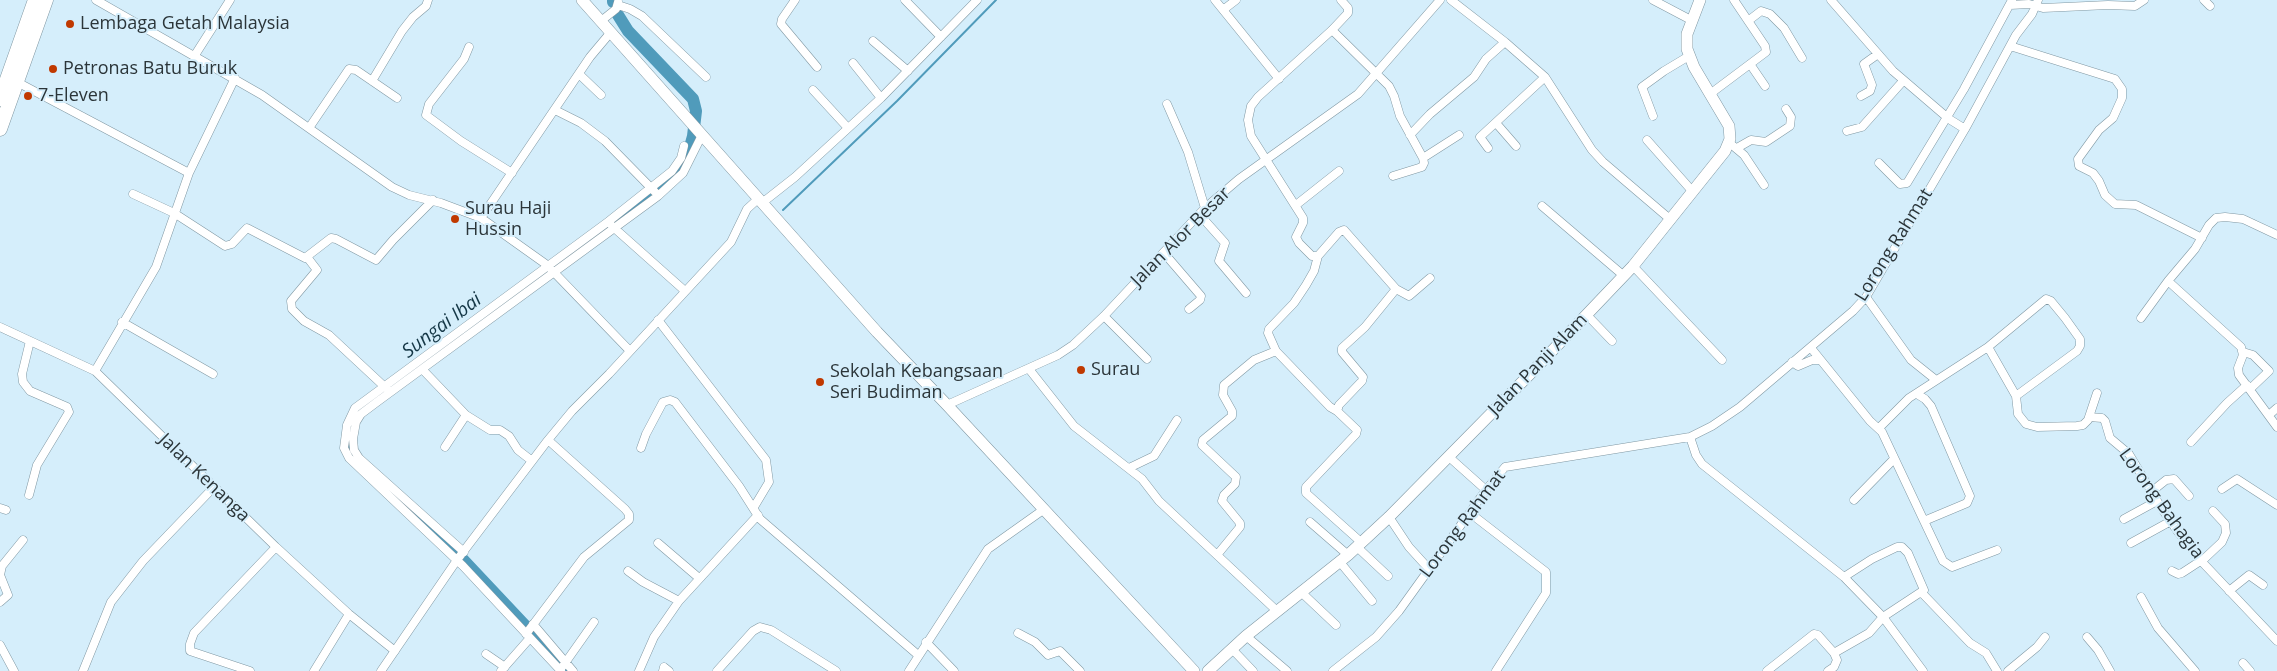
<!DOCTYPE html>
<html>
<head>
<meta charset="utf-8">
<style>
	body { margin:0 }
	canvas { display:block; background:#d5eefb }
</style>
</head>
<body>
<canvas width="2277" height="671"></canvas>
<script>
const context = document.querySelector('canvas').getContext('2d');
context.lineJoin = 'round';
function poly(rows) {
  const path = new Path2D();
  for (const r of rows) {
    path.moveTo(r[0], r[1]);
    for (let i = 2; i < r.length; i += 2) path.lineTo(r[i], r[i + 1]);
  }
  return path;
}
function strokePath(path, color, width, dash) {
  context.strokeStyle = color;
  context.lineWidth = width;
  context.lineCap = dash ? 'butt' : 'round';
  context.setLineDash(dash || []);
  context.stroke(path);
}
function write(font, color, halo, rows, align = 'center') {
  context.font = font + ' "Open Sans",sans-serif';
  context.lineWidth = 4;
  context.setLineDash([]);
  context.textBaseline = 'middle';
  context.strokeStyle = halo;
  context.fillStyle = color;
  for (const [text, x, y, turn = 0] of rows) {
    context.save();
    context.translate(x, y);
    context.rotate((+turn || 0) * Math.PI / 180);
    context.textAlign = isNaN(turn) ? turn : align;
    if (halo) context.strokeText(text, 0, 0);
    context.fillText(text, 0, 0);
    context.restore();
  }
}
const stream = poly([
	[783,210,897,101,996,0]
]);
const river = poly([
	[613,0,613,2],
	[603,230,675,175,688,154,693,136,696,111,693,99,628,31,618,15],
	[364,468,352,455,348,444,351,424,355,416,487,316],
	[383,485,456,552,568,671]
]);
const street = poly([
	[96,0,262,95,392,187,409,195,441,203,481,218,547,265,630,351],
	[795,0,782,19,781,24,817,67],
	[905,0,941,37],
	[1215,0,1279,79],
	[1341,0,1348,8,1348,13,1332,30,1258,97,1251,106,1248,120,1251,136,1303,218,1303,223,1296,237,1299,243,1312,256,1318,256,1339,232,1344,230,1396,289,1365,327,1342,348,1342,352,1363,377,1362,381,1339,405,1337,411,1357,430,1356,434,1306,487,1306,493,1362,543],
	[1451,0,1505,42,1545,77,1592,150,1603,162,1671,220],
	[1653,0,1691,20],
	[1831,0,1893,71,1949,119,1965,129],
	[2204,0,2210,6],
	[618,5,630,9,642,16,706,77],
	[2010,5,2029,4,2043,8,2108,5,2135,6,2144,0],
	[1223,10,1236,0],
	[601,21,616,9,618,2],
	[1748,21,1761,11,1770,14,1784,28,1802,58],
	[1332,30,1389,86,1394,96,1400,116,1423,158,1424,163,1422,167,1393,176],
	[873,41,908,71],
	[2010,46,2115,79,2122,89,2122,98,2113,118,2099,130,2078,159,2079,166,2093,173,2099,181,2105,195,2115,204,2136,205,2202,238],
	[469,47,464,59,429,104,426,115,461,141,512,173],
	[195,55,230,0],
	[853,63,881,98],
	[1750,64,1765,86],
	[579,74,601,95],
	[372,81,402,31,413,17,426,6,428,0],
	[17,82,189,173],
	[813,90,848,128],
	[1710,94,1766,52,1765,46,1734,0],
	[1861,96,1870,91,1872,85,1864,64,1878,54],
	[1167,104,1188,152,1205,208],
	[555,110,581,123,605,141,655,192],
	[1653,116,1642,87,1664,71,1689,56],
	[1496,123,1516,146],
	[309,128,349,69,356,70,397,98],
	[1847,131,1862,127,1903,81],
	[1410,135,1430,114,1474,77,1486,59,1505,42],
	[1647,140,1693,192],
	[1732,145,1744,155,1764,185],
	[1488,148,1480,137,1545,77],
	[1737,148,1751,140,1766,142,1790,126,1791,117,1786,109],
	[1423,158,1459,135],
	[1879,163,1900,184,1907,183,1964,89,2012,0],
	[133,194,174,213,225,246,232,244,247,228,305,258,331,238,336,239,376,260,393,240,433,200],
	[762,203,795,177,881,98,977,0],
	[1296,205,1339,171],
	[1542,206,1624,276],
	[1199,214,1225,243,1219,261,1246,293],
	[481,218,590,57,611,32],
	[612,226,685,291],
	[1164,253,1201,296,1200,300,1189,309],
	[1318,256,1314,271,1306,285,1294,303,1269,329,1268,333,1276,351,1330,407,1337,411],
	[307,257,317,270,291,301,292,309,304,321,329,335,387,389],
	[1633,266,1722,360],
	[2168,281,2195,249,2209,225,2216,218,2225,217,2243,219,2277,235],
	[1396,289,1409,296,1430,278],
	[1866,297,1911,360,1936,380],
	[1587,315,1612,341],
	[1104,316,1147,359],
	[2141,318,2168,281,2241,347,2243,355,2238,368,2239,375,2277,427],
	[658,320,766,460,769,482,754,507],
	[122,322,213,374],
	[0,327,95,371,276,547,349,614,395,651],
	[1811,348,1870,421,1882,432,1924,521,1967,503,1970,496,1931,406,1925,399,1917,394],
	[2243,352,2253,355,2269,371,2250,389],
	[1792,362,1798,366,1812,360,1820,360],
	[422,369,466,415],
	[1029,369,1074,426,1142,479,1159,501,1277,611],
	[95,371,156,267,189,173,235,78],
	[2016,396,2018,414,2026,424,2037,427,2077,426,2083,425,2088,420,2097,393],
	[947,405,1058,355,1073,345,1104,316,1205,208,1239,179,1358,94,1440,0],
	[2269,415,2277,408],
	[2089,417,2102,418,2105,421,2110,438,2129,454,2162,509,2178,532,2204,564,2277,641],
	[1879,428,1909,398,1988,347,2016,396,2077,351,2080,346,2080,339,2065,318,2051,301,2046,299,1988,347],
	[1690,437,1696,455,1702,464,1844,577,1883,617,1923,671],
	[2191,442,2227,403,2247,385],
	[445,447,466,415,490,430,500,430,509,436,518,450,532,461],
	[641,448,646,434,663,402,670,400,675,402,739,486,760,519,918,655],
	[1449,457,1486,490],
	[1129,468,1154,456,1177,420],
	[2222,489,2237,479,2277,505],
	[2151,492,2166,480,2174,479,2189,496],
	[29,495,37,465,69,412,67,407,30,391,23,382,22,374,30,341],
	[1854,500,1894,459],
	[0,508,6,510],
	[1470,513,1546,572,1546,593,1496,671],
	[1389,517,1409,547,1429,569],
	[2124,519,2157,501],
	[1924,521,1943,561,1952,567,1997,550],
	[1310,522,1348,555],
	[658,543,699,578],
	[2131,543,2171,521],
	[1357,547,1388,576],
	[464,552,359,458,354,450,353,439,356,422,361,414,377,402,658,196,683,173,702,135],
	[1217,555,1240,527,1240,523,1222,501,1224,495,1235,484,1236,477,1202,445,1203,440,1232,416,1232,411,1223,395,1224,385,1254,360,1276,351],
	[1339,561,1372,601],
	[628,571,643,582,679,601],
	[2172,571,2178,574,2182,573,2205,558,2222,542,2226,533,2225,524,2213,511],
	[2229,591,2249,575,2263,585],
	[1301,592,1336,625],
	[1922,593,1970,643,1986,653,1997,671],
	[2141,597,2158,628,2195,671],
	[0,602,8,595,0,575,2,566,23,540],
	[533,624,573,671],
	[1018,633,1035,642,1048,655,1060,651,1080,671],
	[526,634,584,557,629,520,629,514,625,509,548,440],
	[1246,636,1287,671],
	[2087,637,2098,650,2110,671],
	[926,642,954,671],
	[0,645,14,671],
	[1232,649,1253,671],
	[486,654,505,667],
	[2243,663,2250,671],
	[563,666,594,622],
	[83,671,111,602,143,561,213,488],
	[250,671,190,651,190,644,194,633,276,547],
	[314,671,349,614],
	[381,671,457,560,548,440,572,411,609,374,731,242,747,209,758,199],
	[501,671,530,638],
	[561,671,463,566,349,458,344,448,347,425,355,408,609,221,672,171,681,158,684,146],
	[639,671,654,637,679,601,758,515],
	[663,671,664,667,669,671],
	[717,671,753,631,760,627,771,630,836,671],
	[909,671,988,549,1043,510],
	[1333,671,1376,637,1399,611,1486,490,1505,467,1690,437,1712,426,1740,407,1853,311,1866,297,1965,129,2016,35,2032,14,2038,0],
	[1767,671,1814,634,1818,635,1834,653,1869,633,1883,617,1924,590,1908,553,1902,547,1897,547,1872,559,1844,577],
	[1828,671,1834,667,1837,660,1834,653],
	[2008,671,2037,647,2045,637]
]);
const secondary = poly([
	[582,0,877,332,947,405,1194,671],
	[1208,671,1246,636,1348,555,1389,517,1531,373,1633,266,1725,151,1730,139,1729,126,1694,67,1687,49,1687,34,1700,0]
]);
const highway = poly([
	[0,99,35,0],
	[0,129,46,0]
]);
const markers = [
	[70,24,5,"#c03900"],
	[53,69,5,"#c03900"],
	[28,96,5,"#c03900"],
	[455,219,5,"#c03900"],
	[1081,370,5,"#c03900"],
	[820,382,5,"#c03900"]
];
const poiNames = [
	["Lembaga Getah Malaysia",80,24],
	["Petronas Batu Buruk",63,69],
	["7-Eleven",38,96],
	["Surau Haji",465,209],
	["Hussin",465,230],
	["Surau",1091,370],
	["Sekolah Kebangsaan",830,372],
	["Seri Budiman",830,393]
];
const streetNames = [
	["Jalan Alor Besar",1181,237,-45],
	["Lorong Rahmat",1894,245,-58],
	["Jalan Panji Alam",1538,365,-46],
	["Jalan Kenanga",204,478,44],
	["Lorong Bahagia",2161,504,54],
	["Lorong Rahmat",1463,524,-53]
];
const waterNames = [
	["Sungai Ibai",442,326,-37]
];
strokePath(stream, '#509bbb', 2);
strokePath(river, '#509bbb', 12);
strokePath(street, '#8098a3', 9);
strokePath(secondary, '#8098a3', 12);
strokePath(highway, '#8098a3', 15);
strokePath(street, '#fff', 8);
strokePath(secondary, '#fff', 11);
strokePath(highway, '#fff', 14);
for (const [x, y, r, color] of markers) {
  const dot = new Path2D();
  dot.arc(x, y, r, 0, 2 * Math.PI);
  context.fillStyle = color;
  context.fill(dot);
  strokePath(dot, '#d5eefb', 2);
}
write('18px', '#2b3539', '#d5eefb', poiNames, 'left');
write('18px', '#2b3539', '#d5eefb', streetNames);
write('italic 19px', '#153746', '#d5eefb', waterNames);
</script>
</body>
</html>
